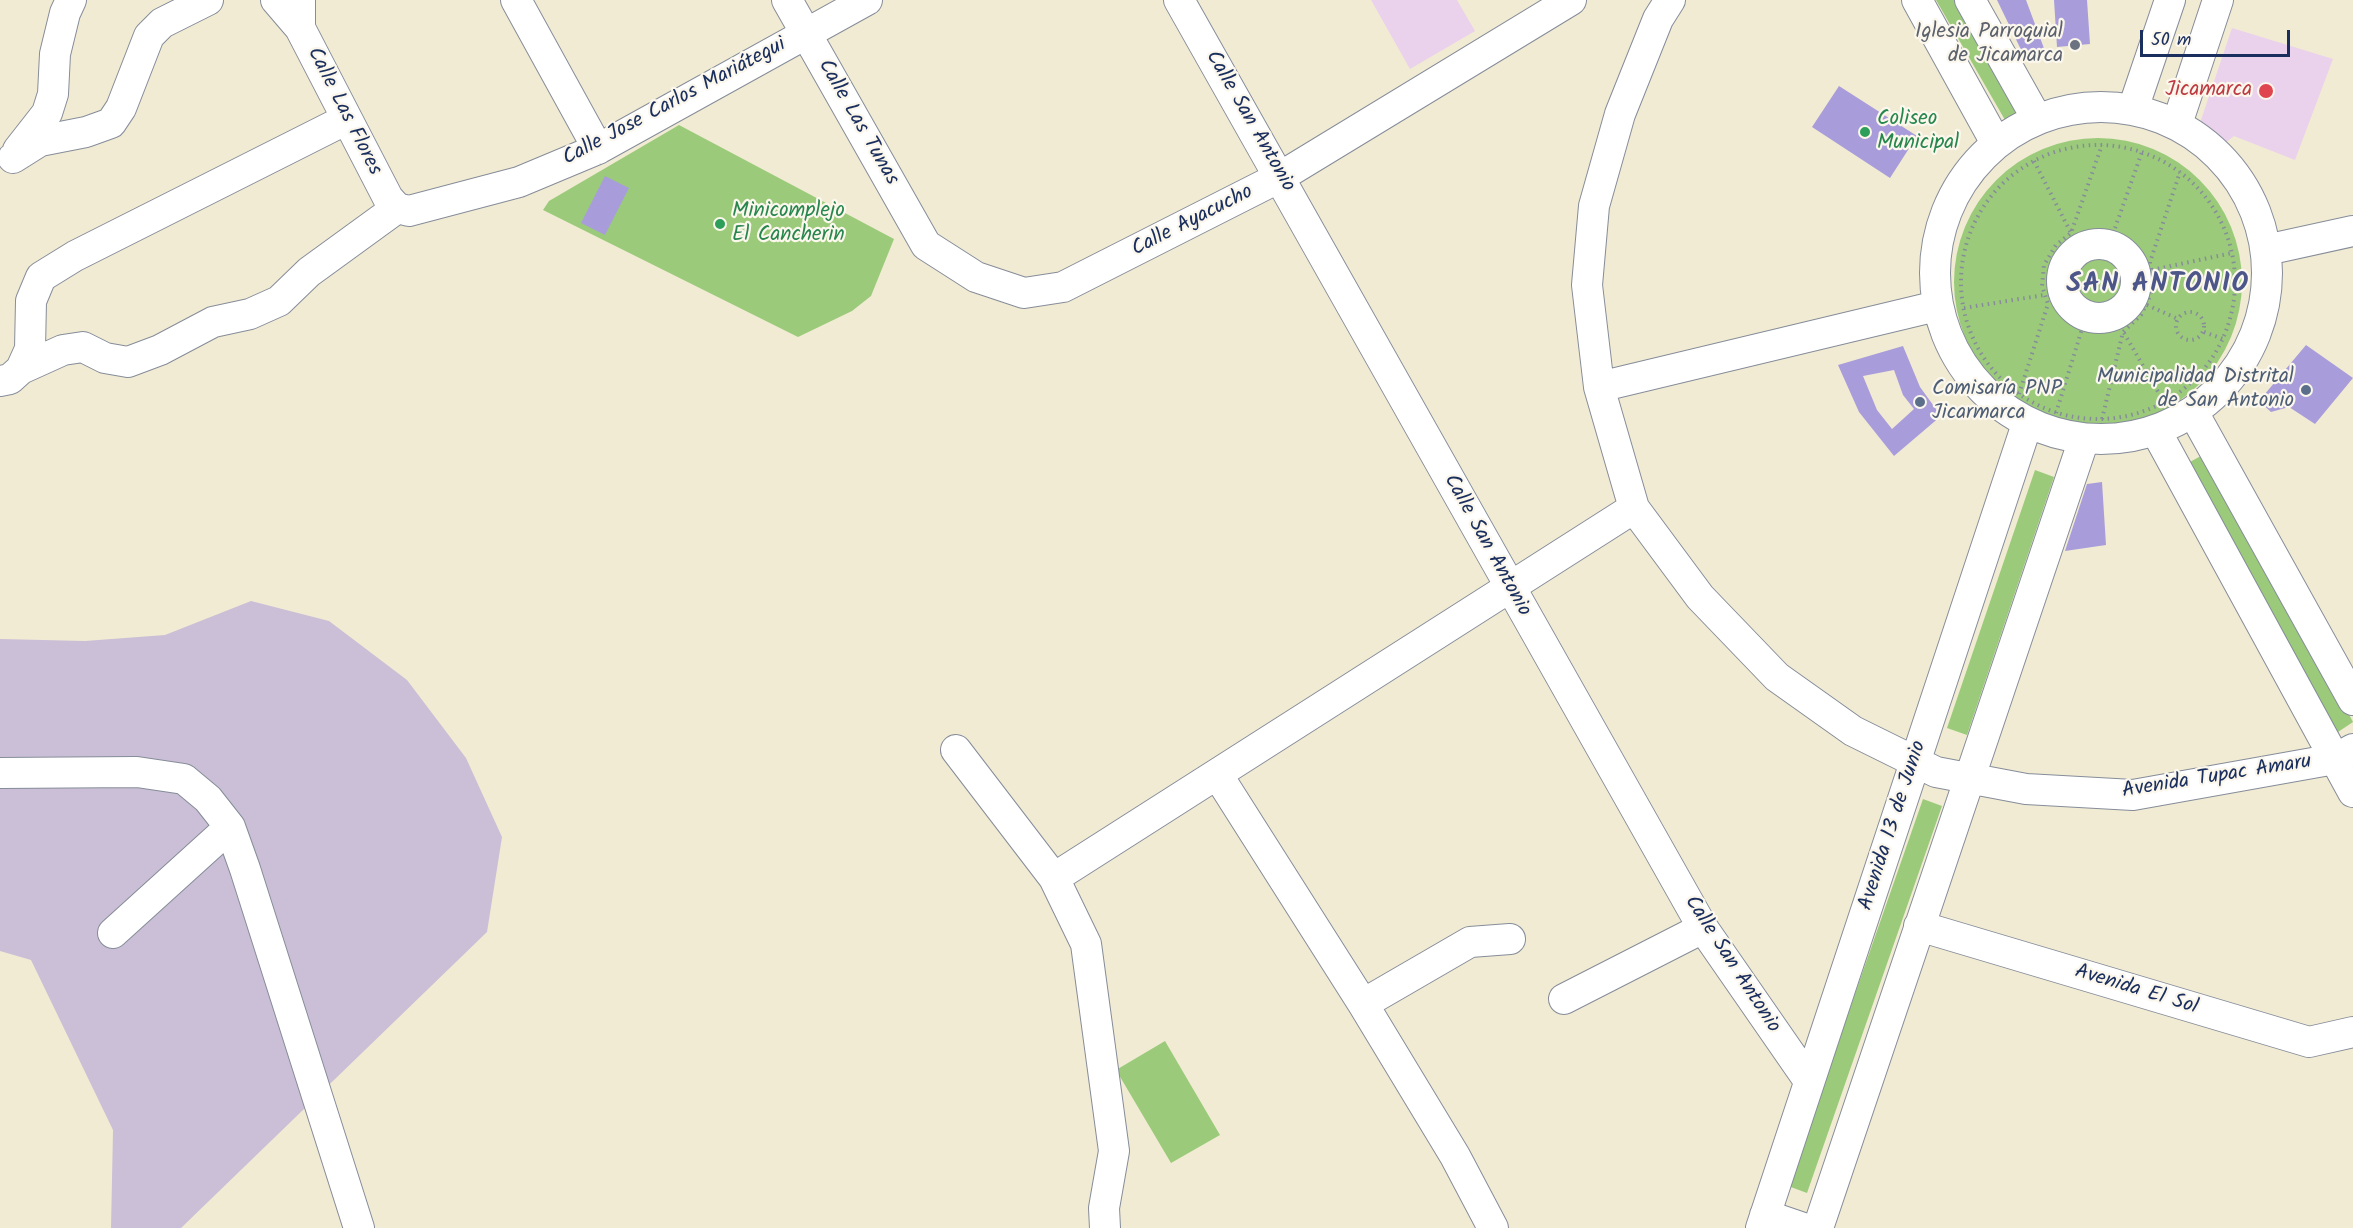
<!DOCTYPE html>
<html>
<head>
<meta charset="utf-8">
<style>
	body { margin:0 }
	#map { position:relative; width:2353px; height:1228px; overflow:hidden; background:#f1ebd4; font-family:Kalam,sans-serif }
	canvas { display:block }
	.scale { position:absolute; left:2140px; top:30px; width:150px; height:27px; box-sizing:border-box; border:3px solid #1b2f5e; border-top:0; padding-left:8px; font-size:18px; line-height:21px; white-space:nowrap; color:#1b2f5e; -webkit-text-stroke:4px #fbf7ec; paint-order:stroke }
</style>
</head>
<body>
<div id="map">
<canvas width="2353" height="1228"></canvas>
<div class="scale">50 m</div>
</div>
<script>
const context = document.querySelector('canvas').getContext('2d');
context.lineJoin = 'round';
function paint(path, color) {
  context.fillStyle = color;
  context.fill(path, 'evenodd');
}
function poly(rows) {
  const path = new Path2D();
  for (const r of rows) {
    if (r.length === 3) {
      path.moveTo(r[0] + r[2], r[1]);
      path.arc(r[0], r[1], r[2], 0, 2 * Math.PI);
      continue;
    }
    path.moveTo(r[0], r[1]);
    for (let i = 2; i < r.length; i += 2) path.lineTo(r[i], r[i + 1]);
  }
  return path;
}
function strokePath(path, color, width, dash) {
  context.strokeStyle = color;
  context.lineWidth = width;
  context.lineCap = dash ? 'butt' : 'round';
  context.setLineDash(dash || []);
  context.stroke(path);
}
function write(font, color, halo, rows, align = 'center') {
  context.font = font + ' Kalam,sans-serif';
  context.lineWidth = 4.5;
  context.setLineDash([]);
  context.textBaseline = 'middle';
  context.strokeStyle = halo;
  context.fillStyle = color;
  for (const [text, x, y, turn = 0] of rows) {
    context.save();
    context.translate(x, y);
    context.rotate((+turn || 0) * Math.PI / 180);
    context.textAlign = isNaN(turn) ? turn : align;
    if (halo) context.strokeText(text, 0, 0);
    context.fillText(text, 0, 0);
    context.restore();
  }
}
const built = poly([
	[1371,0,1457,0,1475,31,1410,69],
	[2232,28,2333,59,2295,160,2234,136,2225,143,2200,123]
]);
const industrial = poly([
	[251,601,329,621,407,680,466,758,502,837,487,932,181,1228,111,1228,113,1130,31,960,0,951,0,639,85,641,165,635]
]);
const green = poly([
	[1936,0,1955,0,2019,112,2005,120],
	[679,125,894,239,871,296,852,311,798,337,543,210,549,201],
	[2098,282,144],
	[2210,451,2353,722,2332,736,2188,463],
	[2035,470,2054,477,1967,735,1947,728],
	[1923,799,1942,806,1807,1193,1788,1186],
	[1165,1041,1220,1135,1171,1163,1116,1070]
]);
const building = poly([
	[1997,0,2026,0,2045,51,2026,60],
	[2054,0,2087,0,2090,44,2057,47],
	[1839,86,1917,136,1890,178,1812,127],
	[605,176,629,188,605,235,581,223],
	[2306,345,2353,378,2315,424,2289,407,2271,412,2259,401],
	[1903,346,1920,387,1941,416,1894,456,1859,412,1838,365],
	[1894,370,1903,395,1914,409,1892,429,1877,410,1863,376],
	[2102,482,2106,545,2065,551,2087,484]
]);
const path = poly([
	[2098,282,137],
	[2034,161,2071,233],
	[2109,245,2142,152],
	[2152,270,2232,253],
	[2147,305,2178,319],
	[1964,308,2044,295],
	[2190,326,14],
	[2204,332,2223,339],
	[2124,333,2164,402],
	[2019,394,2048,304,2042,286,2044,265,2056,245,2071,233,2102,145],
	[2056,413,2086,316],
	[2102,419,2123,332,2141,315,2151,294,2150,262,2180,172]
]);
const minor = poly([
	[276,0,300,28],
	[300,0,300,28,388,198,397,208,409,211,519,182,598,149,867,0],
	[516,0,598,149],
	[787,0,926,245,976,277,1024,293,1063,287,1280,177,1571,0],
	[1179,0,1703,928,1809,1081],
	[1670,0,1658,19,1620,114,1594,206,1587,285,1599,387,1634,508,1700,597,1777,677,1853,731,1936,772,2026,789,2133,795,2335,759,2353,749],
	[1917,0,1996,143],
	[1970,0,2037,119],
	[2101,273,166],
	[2133,109,2170,0],
	[2177,124,2218,0],
	[18,150,47,113,53,94,55,54,65,13,71,0],
	[13,158,40,141,86,132,111,123,121,108,149,36,162,23,208,0],
	[2099,281,37],
	[2266,250,2353,231],
	[21,369,63,350,83,347,105,358,128,362,160,350,213,322,250,314,279,301,309,272,397,208],
	[0,381,10,379,21,369,30,349,31,301,41,277,75,256,347,119],
	[1599,387,1937,306],
	[2193,412,2353,700],
	[2156,431,2353,792],
	[956,750,1054,878,1086,944,1114,1151,1104,1208,1105,1228],
	[0,773,137,772,184,779,208,799,230,827,245,869,359,1228],
	[1217,774,1363,1004,1455,1156,1493,1228],
	[1054,878,1634,508],
	[1919,926,2309,1042,2353,1032],
	[113,933,230,827],
	[1564,999,1703,928],
	[1363,1004,1470,942,1510,939],
	[1765,1215,1803,1228],
	[1761,1228,2027,424],
	[1818,1228,2084,439]
]);
const markers = [
	[2075,45,6,"#6b7280"],
	[2266,91,8,"#e0444e"],
	[1865,132,6,"#2e9e5b"],
	[720,224,6,"#2e9e5b"],
	[2306,390,6,"#5c6f8a"],
	[1920,402,6,"#5c6f8a"]
];
const worshipNames = [
	["Iglesia Parroquial",2063,33],
	["de Jicamarca",2063,57]
];
const healthNames = [
	["Jicamarca",2252,91]
];
const streetNames = [
	["Calle Jose Carlos Mariátegui",675,103,-28],
	["Calle Las Flores",343,112,63],
	["Calle San Antonio",1249,122,60],
	["Calle Las Tunas",857,123,60],
	["Calle Ayacucho",1193,222,-27],
	["Calle San Antonio",1486,546,61],
	["Avenida Tupac Amaru",2217,778,-9],
	["Avenida 13 de Junio",1894,826,-72],
	["Calle San Antonio",1731,965,57],
	["Avenida El Sol",2136,991,17]
];
const leisureNames = [
	["Coliseo",1877,120],
	["Municipal",1877,144],
	["Minicomplejo",732,212],
	["El Cancherin",732,236]
];
const serviceNames = [
	["Municipalidad Distrital",2294,378],
	["de San Antonio",2294,402],
	["Comisaría PNP",1932,390,"left"],
	["Jicarmarca",1932,414,"left"]
];
const districtNames = [
	["SAN ANTONIO",2158,286]
];
paint(built, '#ead1ec');
paint(industrial, '#cabfd6');
paint(green, '#9bcb7a');
paint(building, '#a89dda');
strokePath(minor, '#868d99', 32);
strokePath(path, '#868d99', 4, [1.5, 4.5]);
strokePath(minor, '#fff', 30);
for (const [x, y, r, color] of markers) {
  const dot = new Path2D();
  dot.arc(x, y, r, 0, 2 * Math.PI);
  context.fillStyle = color;
  context.fill(dot);
  strokePath(dot, '#fbf7ec', 2);
}
write('21px', '#5b616d', '#fbf7ec', worshipNames, 'right');
write('21px', '#be3a42', '#fbf7ec', healthNames, 'right');
write('21px', '#1b2f5e', '#fbf7ec', streetNames);
write('21px', '#27864d', '#fbf7ec', leisureNames, 'left');
write('21px', '#4e5e75', '#fbf7ec', serviceNames, 'right');
context.letterSpacing = '1.5px';
write('bold 27px', '#4c5689', '#fbf7ec', districtNames);
context.letterSpacing = '0px';
</script>
</body>
</html>
